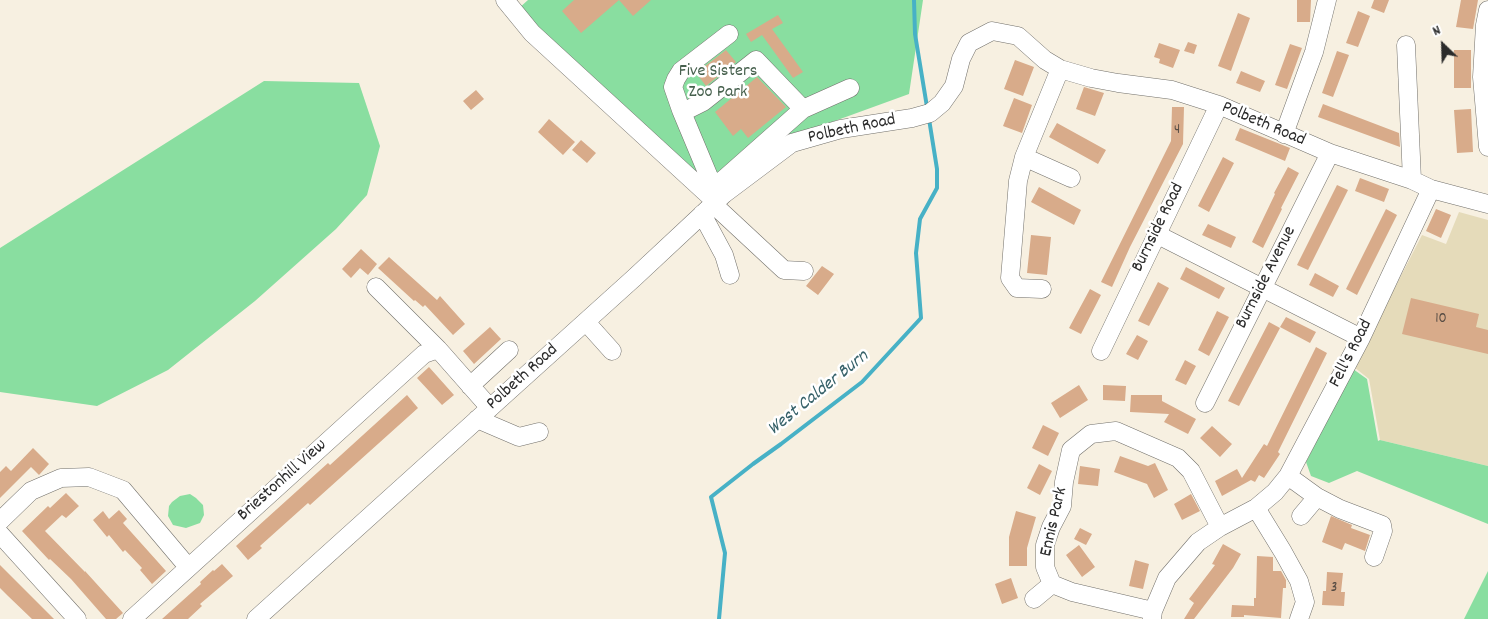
<!DOCTYPE html>
<html>
<head>
<meta charset="utf-8">
<style>
	body { margin:0 }
	#map { position:relative; width:1488px; height:619px; overflow:hidden; background:#f7f0e1; font-family:Dekko,sans-serif }
	canvas { display:block }
	.north { position:absolute; left:1418px; top:20px; width:50px; height:50px; -webkit-text-stroke:4px #fff; paint-order:stroke; rotate:336deg; font-size:14px; font-weight:700; line-height:20px; text-align:center; color:#2b2b2b }
	.north::after { content:''; display:block; margin:auto; width:18px; height:22px; background:#2b2b2b; clip-path:polygon(50% 0,100% 100%,50% 72%,0 100%) }
</style>
</head>
<body>
<div id="map">
<canvas width="1488" height="619"></canvas>
<div class="north">N</div>
</div>
<script>
const context = document.querySelector('canvas').getContext('2d');
context.lineJoin = 'round';
function paint(path, color) {
  context.fillStyle = color;
  context.fill(path, 'evenodd');
}
function poly(rows) {
  const path = new Path2D();
  for (const r of rows) {
    path.moveTo(r[0], r[1]);
    for (let i = 2; i < r.length; i += 2) path.lineTo(r[i], r[i + 1]);
  }
  return path;
}
function strokePath(path, color, width, dash) {
  context.strokeStyle = color;
  context.lineWidth = width;
  context.lineCap = dash ? 'butt' : 'round';
  context.setLineDash(dash || []);
  context.stroke(path);
}
function write(font, color, halo, rows, align = 'center') {
  context.font = font + ' Dekko,sans-serif';
  context.lineWidth = 5;
  context.setLineDash([]);
  context.textBaseline = 'middle';
  context.strokeStyle = halo;
  context.fillStyle = color;
  for (const [text, x, y, turn = 0] of rows) {
    context.save();
    context.translate(x, y);
    context.rotate((+turn || 0) * Math.PI / 180);
    context.textAlign = isNaN(turn) ? turn : align;
    if (halo) context.strokeText(text, 0, 0);
    context.fillText(text, 0, 0);
    context.restore();
  }
}
const built = poly([
	[1459,212,1488,220,1488,466,1380,440,1369,379,1354,367,1422,235,1446,244]
]);
const green = poly([
	[528,0,923,0,909,94,788,138,708,187,518,9],
	[264,81,359,83,380,146,367,195,336,229,255,301,168,370,97,406,0,392,0,248],
	[1353,369,1367,379,1378,441,1380,440,1488,466,1488,524,1357,471,1329,483,1311,476,1306,462],
	[190,494,196,498,203,505,204,515,200,523,186,528,173,525,168,516,169,506,172,502,180,496],
	[1488,571,1488,619,1464,619]
]);
const stream = poly([
	[914,0,915,34,927,107],
	[719,619,725,553,711,497,753,464,781,444,862,382,921,318,916,253,920,219,937,188,937,169,929,119]
]);
const building = poly([
	[574,0,619,0,581,33,562,11],
	[619,0,651,0,633,16],
	[1297,0,1311,0,1310,22,1297,22],
	[1374,0,1389,0,1384,13,1371,8],
	[1461,0,1478,0,1473,29,1456,27],
	[1358,11,1370,16,1358,47,1346,43],
	[1238,13,1250,18,1231,71,1218,66],
	[778,15,783,23,772,29,803,72,793,78,762,35,751,42,746,34],
	[1188,42,1197,45,1194,54,1184,51],
	[1159,43,1180,50,1173,68,1159,63,1160,59,1154,57],
	[1290,44,1302,48,1287,89,1275,85],
	[726,50,736,62,706,86,696,73],
	[1454,50,1471,50,1471,88,1454,88],
	[1337,51,1349,55,1333,97,1322,93],
	[1015,60,1034,67,1023,96,1004,89],
	[1241,71,1265,81,1260,92,1236,83],
	[757,77,786,107,748,138,741,129,733,136,715,112],
	[1084,87,1104,93,1095,116,1076,109],
	[476,90,484,99,471,110,463,101],
	[1014,98,1032,105,1022,133,1003,126],
	[1323,104,1399,133,1400,147,1318,117],
	[1172,107,1184,107,1183,144,1130,247,1112,287,1101,282,1171,141],
	[1471,109,1473,152,1457,153,1454,110],
	[549,119,575,142,563,155,538,132],
	[1057,123,1106,150,1098,164,1049,137],
	[1240,128,1290,148,1285,161,1235,140],
	[581,140,596,153,587,163,572,150],
	[1223,157,1234,163,1209,212,1198,206],
	[1288,167,1299,173,1281,208,1282,209,1263,248,1252,242,1275,194,1274,193],
	[1360,178,1389,189,1384,202,1355,191],
	[1337,185,1348,190,1308,270,1297,265],
	[1039,187,1081,210,1074,225,1031,202],
	[1386,209,1397,215,1357,295,1346,289],
	[1436,209,1451,215,1441,238,1426,231],
	[1208,224,1236,237,1231,248,1202,235],
	[1031,235,1051,237,1047,275,1027,273],
	[361,249,377,264,368,275,360,268,351,278,342,269],
	[389,257,437,300,440,296,465,324,453,335,425,305,423,307,415,300,414,301,378,268],
	[822,266,834,274,818,295,806,286],
	[1186,267,1225,288,1219,299,1180,279],
	[1315,273,1339,286,1333,297,1309,285],
	[1158,282,1169,288,1149,326,1138,321],
	[1090,289,1101,295,1081,334,1069,328],
	[1411,298,1479,314,1476,327,1488,330,1488,354,1402,334],
	[1217,311,1229,317,1209,356,1198,350],
	[1286,317,1316,332,1310,343,1280,327],
	[1269,322,1280,328,1239,406,1228,401],
	[490,327,501,339,474,364,463,351],
	[1137,335,1148,341,1138,360,1126,354],
	[1316,347,1327,353,1278,452,1280,454,1264,478,1259,475,1255,482,1251,480,1222,496,1215,481,1237,469,1242,478,1264,444,1267,446],
	[1185,360,1196,366,1186,385,1175,380],
	[429,367,454,395,442,405,417,378],
	[1079,385,1088,400,1060,418,1051,403],
	[1103,385,1126,386,1125,401,1103,400],
	[407,395,418,408,310,505,308,503,260,546,262,548,248,560,236,546,328,463,330,465],
	[1131,395,1162,395,1162,401,1196,419,1188,434,1164,422,1169,414,1130,412],
	[1043,425,1059,433,1048,456,1032,448],
	[1212,426,1232,444,1220,457,1200,438],
	[33,448,49,464,39,475,31,467,0,498,0,472,6,466,11,471],
	[1120,456,1148,466,1155,463,1168,490,1154,498,1147,484,1114,472],
	[1039,464,1052,471,1040,495,1027,488],
	[1080,466,1100,469,1098,486,1078,484],
	[66,493,79,506,66,518,62,515,45,531,85,572,85,571,123,613,116,619,106,619,71,579,50,559,49,560,22,531,48,506,50,508],
	[1191,494,1200,511,1182,520,1174,504],
	[119,510,127,519,123,523,166,571,152,584,140,570,142,568,125,550,123,552,109,535,107,537,93,520,103,511,109,519],
	[1016,511,1036,517,1027,548,1027,566,1009,566,1009,537],
	[1331,516,1352,525,1351,528,1370,535,1365,551,1345,543,1342,550,1322,542],
	[1080,528,1092,534,1086,545,1074,539],
	[1223,544,1241,554,1233,568,1194,619,1184,619,1194,603,1189,599,1215,565,1212,564],
	[1079,545,1095,567,1082,577,1066,555],
	[1257,556,1273,557,1273,571,1281,571,1286,580,1286,588,1283,588,1281,618,1244,615,1244,617,1231,617,1232,605,1254,606,1254,598,1256,598],
	[1135,560,1149,564,1143,589,1129,586],
	[222,564,233,576,200,604,202,606,188,619,162,619,201,584,200,582,213,570,214,571],
	[0,565,54,619,32,619,8,596,0,588],
	[1327,572,1343,573,1341,592,1345,592,1344,606,1322,605,1323,591,1326,591],
	[1011,578,1018,598,1002,604,995,584]
]);
const minor = poly([
	[505,0,532,33,715,201],
	[1488,10,1485,25,1482,77,1488,147],
	[1406,45,1412,180],
	[803,109,850,88],
	[681,110,689,109,703,102,756,60,803,109,716,186],
	[1284,134,1314,52,1327,0],
	[1024,157,1071,178],
	[724,193,709,177,681,110,673,87,676,79,681,71,729,34],
	[713,204,784,270,804,271],
	[702,214,724,255,730,275],
	[1156,234,1361,338],
	[376,287,438,349],
	[1042,289,1017,288,1010,278,1018,181,1024,157,1060,69],
	[586,322,612,351],
	[1101,351,1219,105],
	[470,386,509,350],
	[1205,403,1330,153],
	[477,419,519,437,539,432],
	[1288,476,1317,497,1340,509,1382,525,1383,531,1374,557],
	[1256,508,1283,552,1299,581,1305,602,1299,619],
	[1301,516,1317,497],
	[0,521,31,491,61,478,89,477,123,490,188,567],
	[0,534,77,619],
	[1034,599,1052,584],
	[1153,611,1072,592,1052,584,1045,567,1045,545,1051,527,1062,506,1064,482,1071,450,1091,434,1116,431,1178,458,1191,471,1220,527],
	[132,619,424,354,438,349,490,408],
	[256,619,634,278,724,194,792,143,841,129,912,118,930,113,942,103,954,86,961,59,969,43,992,31,1018,36,1045,60,1060,69,1091,78,1118,83,1172,90,1219,105,1330,153,1412,180,1431,189,1488,204],
	[1152,619,1153,611,1167,578,1198,542,1220,527,1256,508,1275,492,1288,476,1361,338,1431,189]
]);
const numberNames = [
	["4",1177,131],
	["10",1441,320],
	["3",1334,589]
];
const parkNames = [
	["Five Sisters",718,73],
	["Zoo Park",718,94]
];
const streetNames = [
	["Polbeth Road",1263,125,23],
	["Polbeth Road",852,130,-12],
	["Burnside Road",1159,228,-64],
	["Burnside Avenue",1267,278,-63],
	["Fell's Road",1352,354,-63],
	["Polbeth Road",523,378,-42],
	["Briestonhill View",283,481,-42],
	["Ennis Park",1055,522,-77]
];
const waterNames = [
	["West Calder Burn",819,394,-39]
];
paint(built, '#e5dbba');
paint(green, '#89dea0');
strokePath(stream, '#47b1c6', 4);
paint(building, '#d8ab8a');
strokePath(minor, '#72706b', 19);
strokePath(minor, '#fff', 18);
write('15px', '#564b43', null, numberNames);
write('18px', '#47614e', '#fff', parkNames);
write('18px', '#2b2b2b', '#fff', streetNames);
write('italic 19px', '#366169', '#fff', waterNames);
</script>
</body>
</html>
